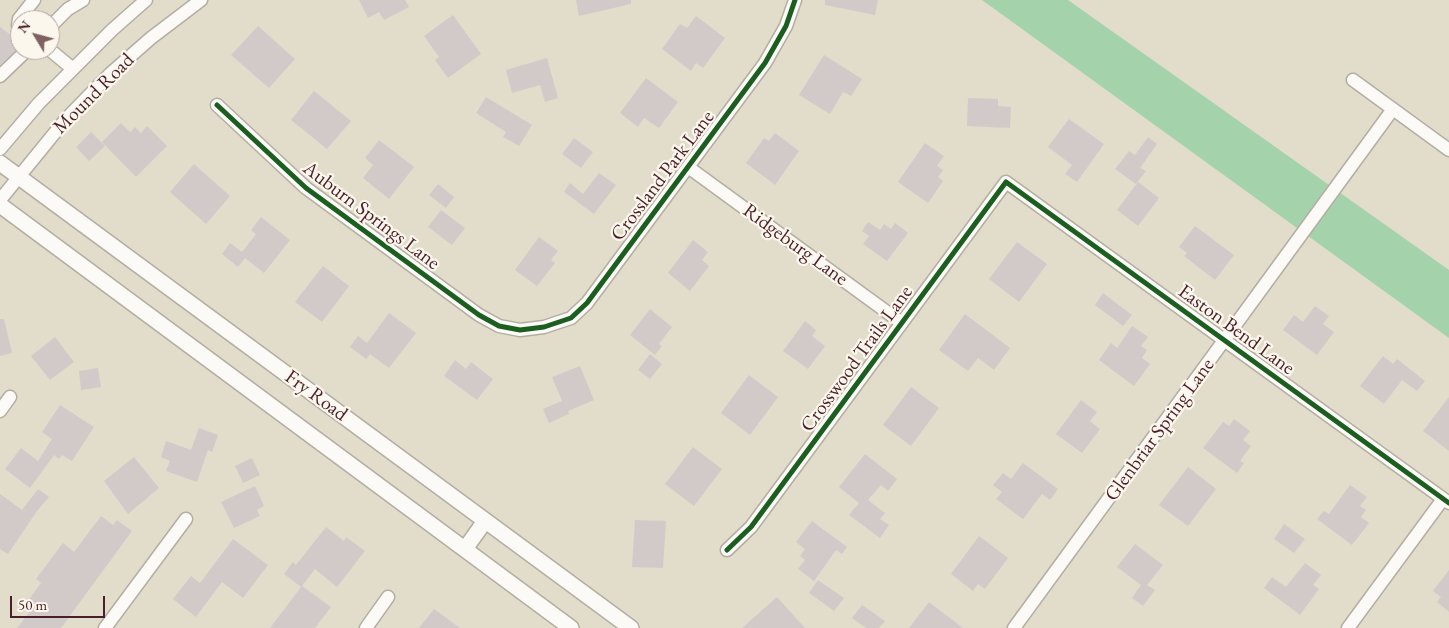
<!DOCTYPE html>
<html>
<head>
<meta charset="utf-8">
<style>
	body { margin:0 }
	#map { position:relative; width:1449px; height:628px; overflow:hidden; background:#e2dcca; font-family:"EB Garamond",serif }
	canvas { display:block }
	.north { position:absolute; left:10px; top:10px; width:50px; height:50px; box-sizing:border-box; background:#fbf7ec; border:1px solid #b4a19f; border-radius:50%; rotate:307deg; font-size:14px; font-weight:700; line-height:20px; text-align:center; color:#4a1f2b }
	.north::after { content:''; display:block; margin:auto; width:18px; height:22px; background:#7f6163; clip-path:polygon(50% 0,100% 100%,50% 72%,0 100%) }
	.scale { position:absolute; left:10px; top:596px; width:95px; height:22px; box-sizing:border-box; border:2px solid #4a1f2b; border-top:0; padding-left:6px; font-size:15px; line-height:18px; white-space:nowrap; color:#4a1f2b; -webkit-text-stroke:4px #fbf7ec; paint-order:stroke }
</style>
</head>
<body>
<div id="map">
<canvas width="1449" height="628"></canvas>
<div class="north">N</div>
<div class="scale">50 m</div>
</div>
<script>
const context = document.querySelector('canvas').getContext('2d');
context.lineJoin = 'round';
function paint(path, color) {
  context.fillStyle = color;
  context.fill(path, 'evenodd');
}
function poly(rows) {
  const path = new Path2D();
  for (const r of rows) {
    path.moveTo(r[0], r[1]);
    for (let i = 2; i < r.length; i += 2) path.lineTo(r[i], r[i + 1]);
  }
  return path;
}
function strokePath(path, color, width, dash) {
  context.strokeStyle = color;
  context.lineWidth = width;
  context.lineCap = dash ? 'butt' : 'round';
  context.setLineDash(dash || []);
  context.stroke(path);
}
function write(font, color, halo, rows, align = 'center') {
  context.font = font + ' "EB Garamond",serif';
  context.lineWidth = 4.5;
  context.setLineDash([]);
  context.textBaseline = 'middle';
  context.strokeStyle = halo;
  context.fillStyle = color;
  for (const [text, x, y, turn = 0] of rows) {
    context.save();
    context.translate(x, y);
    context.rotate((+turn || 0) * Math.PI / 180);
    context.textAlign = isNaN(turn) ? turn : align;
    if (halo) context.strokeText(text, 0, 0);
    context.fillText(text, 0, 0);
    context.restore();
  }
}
const green = poly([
	[982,0,1068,0,1449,270,1449,338]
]);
const building = poly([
	[359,0,405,0,409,7,384,20,379,12,368,18],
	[576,0,631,0,631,4,579,16],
	[825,0,878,0,875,15,825,5],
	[453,15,481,54,448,78,435,60,439,57,424,36],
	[696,16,725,38,703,68,696,63,691,71,662,49,680,24,687,28],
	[258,26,295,59,269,88,231,55],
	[0,27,20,42,14,52,0,65],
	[824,55,862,79,851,96,843,92,830,114,799,95],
	[547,58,558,98,545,102,540,85,512,93,506,70],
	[646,78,678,102,659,128,644,118,638,127,620,113],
	[314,91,351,121,327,149,291,120],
	[486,97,532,125,519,146,503,137,506,132,476,113],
	[968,98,998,99,998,106,1011,107,1010,128,967,126],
	[1069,119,1104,144,1077,182,1065,174,1072,165,1048,147],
	[121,123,130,132,135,127,141,133,147,126,167,146,136,177,102,142],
	[91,132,105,146,89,161,76,147],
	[775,133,799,151,775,185,746,163,764,138,769,141],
	[1148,137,1157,144,1140,168,1146,171,1136,184,1115,169,1129,151,1135,155],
	[574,138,593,152,581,168,562,154],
	[379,140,414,167,389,199,363,178,373,165,365,158],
	[925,143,944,156,937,166,943,170,938,177,943,181,928,203,898,182],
	[194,164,230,196,206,224,170,192],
	[599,173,616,185,594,214,564,192,570,183,583,194],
	[1138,182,1159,198,1138,226,1117,210],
	[438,184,454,197,446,208,429,195],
	[441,210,465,228,452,245,428,227],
	[261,217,290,240,264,273,245,258,238,267,222,254,230,243,242,252,256,234,251,230],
	[868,222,880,230,884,224,891,229,895,223,908,233,887,261,863,244,869,236,862,231],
	[1195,226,1234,255,1215,280,1184,256,1187,253,1179,247],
	[539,237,558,251,551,260,555,263,537,286,515,270],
	[693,240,708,252,702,260,709,266,690,291,668,273],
	[1017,242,1047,264,1019,302,989,279],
	[323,266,349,286,322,322,295,302],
	[1103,293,1132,315,1123,326,1095,305],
	[1315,306,1329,316,1323,324,1334,332,1317,355,1283,330,1294,315,1303,322],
	[650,309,672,327,659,344,662,346,655,355,630,335],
	[389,313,416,333,389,368,370,354,366,359,350,347,358,336,367,343],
	[965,314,1010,348,994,370,978,358,968,371,939,350],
	[0,319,4,319,12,353,0,356],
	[805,321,816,330,812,336,825,346,808,369,783,351],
	[1132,326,1148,337,1141,346,1147,350,1142,358,1150,364,1134,386,1099,360,1111,343,1117,348],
	[55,337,74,362,50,380,31,356],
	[650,354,662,364,650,379,638,370],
	[1383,356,1393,364,1397,359,1425,381,1417,391,1402,380,1384,404,1360,386],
	[455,360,466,369,471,362,493,379,477,400,444,376],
	[580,366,594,400,568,411,569,414,549,423,543,409,562,401,552,377],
	[98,368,101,387,81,390,79,371],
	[749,375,778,397,750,435,721,413],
	[911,387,939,408,911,446,883,425],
	[1449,397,1449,451,1423,431],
	[1081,400,1097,412,1090,421,1100,429,1082,453,1056,434],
	[60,405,94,427,72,461,62,455,59,459,54,455,30,488,5,469,21,448,38,461,52,439,42,432],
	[1234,419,1250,431,1243,440,1251,446,1240,461,1244,463,1237,473,1203,448,1223,422,1229,426],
	[199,428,218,435,212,452,208,450,197,482,166,471,170,461,161,457,166,441,191,450],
	[693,447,722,469,694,506,665,484],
	[865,454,897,479,888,491,881,485,868,500,885,513,880,519,889,525,880,538,849,515,859,503,839,487],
	[134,457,159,488,128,514,104,481],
	[252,458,260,475,243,483,235,466],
	[1023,463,1058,489,1050,500,1042,494,1023,519,996,499,1002,492,993,485,1003,473,1011,479],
	[1188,467,1216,489,1188,526,1159,505],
	[1350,485,1367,497,1360,506,1366,510,1361,517,1369,523,1352,545,1317,519,1324,511,1329,514],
	[255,486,264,506,257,510,260,516,234,528,221,502],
	[38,489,49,497,37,511,8,554,0,549,0,494,22,510],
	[101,516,113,525,117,520,132,531,61,628,17,628,31,610,25,605,41,583,36,579,63,543,74,552],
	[635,520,666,521,663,568,632,567],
	[812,521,847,547,842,554,836,550,814,581,798,569,805,560,800,556,805,549,796,542],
	[1284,524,1305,539,1294,553,1274,539],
	[326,527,344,541,346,537,365,551,337,587,315,569,302,586,331,607,315,628,270,628,301,587,284,574,293,562,296,565],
	[979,536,1008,558,985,589,978,584,973,591,951,574],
	[233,539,268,565,243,598,222,582,196,617,173,599,191,576,200,583],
	[1135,544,1163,565,1147,585,1155,590,1143,606,1132,598,1141,585,1117,567],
	[1305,563,1321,575,1313,585,1319,589,1300,615,1264,588,1272,577,1286,587],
	[1449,570,1449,612,1437,602,1441,597,1433,591],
	[818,580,844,598,834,611,809,593],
	[777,597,805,628,742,628],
	[929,602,963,628,909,628],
	[862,605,885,621,879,628,866,628,852,618],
	[434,609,460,628,419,628]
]);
const minor = poly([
	[50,27,68,9,83,0],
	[20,29,18,25,19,19,34,0],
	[50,50,73,69],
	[0,76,27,50],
	[1353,80,1449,150],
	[217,105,306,188,479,315,499,326,520,330,544,327,571,318,587,303,765,63,786,26,795,0],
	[0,149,39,103,112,30,146,0],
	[688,167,902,323],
	[0,200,66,119,110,74,151,38,201,0],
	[0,411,10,397],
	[727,550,751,527,1006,182,1449,503],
	[105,628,186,519],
	[366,628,388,597],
	[1014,628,1393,109],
	[1348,628,1443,499]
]);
const major = poly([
	[0,163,631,628],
	[0,205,571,628],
	[465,549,485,521]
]);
const cycleway = poly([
	[217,105,306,188,479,315,499,326,520,330,544,327,571,318,587,303,765,63,786,26,795,0],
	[727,550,751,527,1006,182,1449,503]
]);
const streetNames = [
	["Mound Road",94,94,-45],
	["Crossland Park Lane",663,176,-53],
	["Auburn Springs Lane",371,216,37],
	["Ridgeburg Lane",795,245,36],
	["Easton Bend Lane",1236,330,36],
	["Crosswood Trails Lane",857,359,-54],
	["Fry Road",316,396,36],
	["Glenbriar Spring Lane",1160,430,-54]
];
paint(green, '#a4d3ab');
paint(building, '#d2cac9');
strokePath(minor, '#b4ada2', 15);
strokePath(major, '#b4ada2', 18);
strokePath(minor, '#fbfaf7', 12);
strokePath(major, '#fbfaf7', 15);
strokePath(cycleway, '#1b5e20', 5);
write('20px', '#4a1f2b', '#fbf7ec', streetNames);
</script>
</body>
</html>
